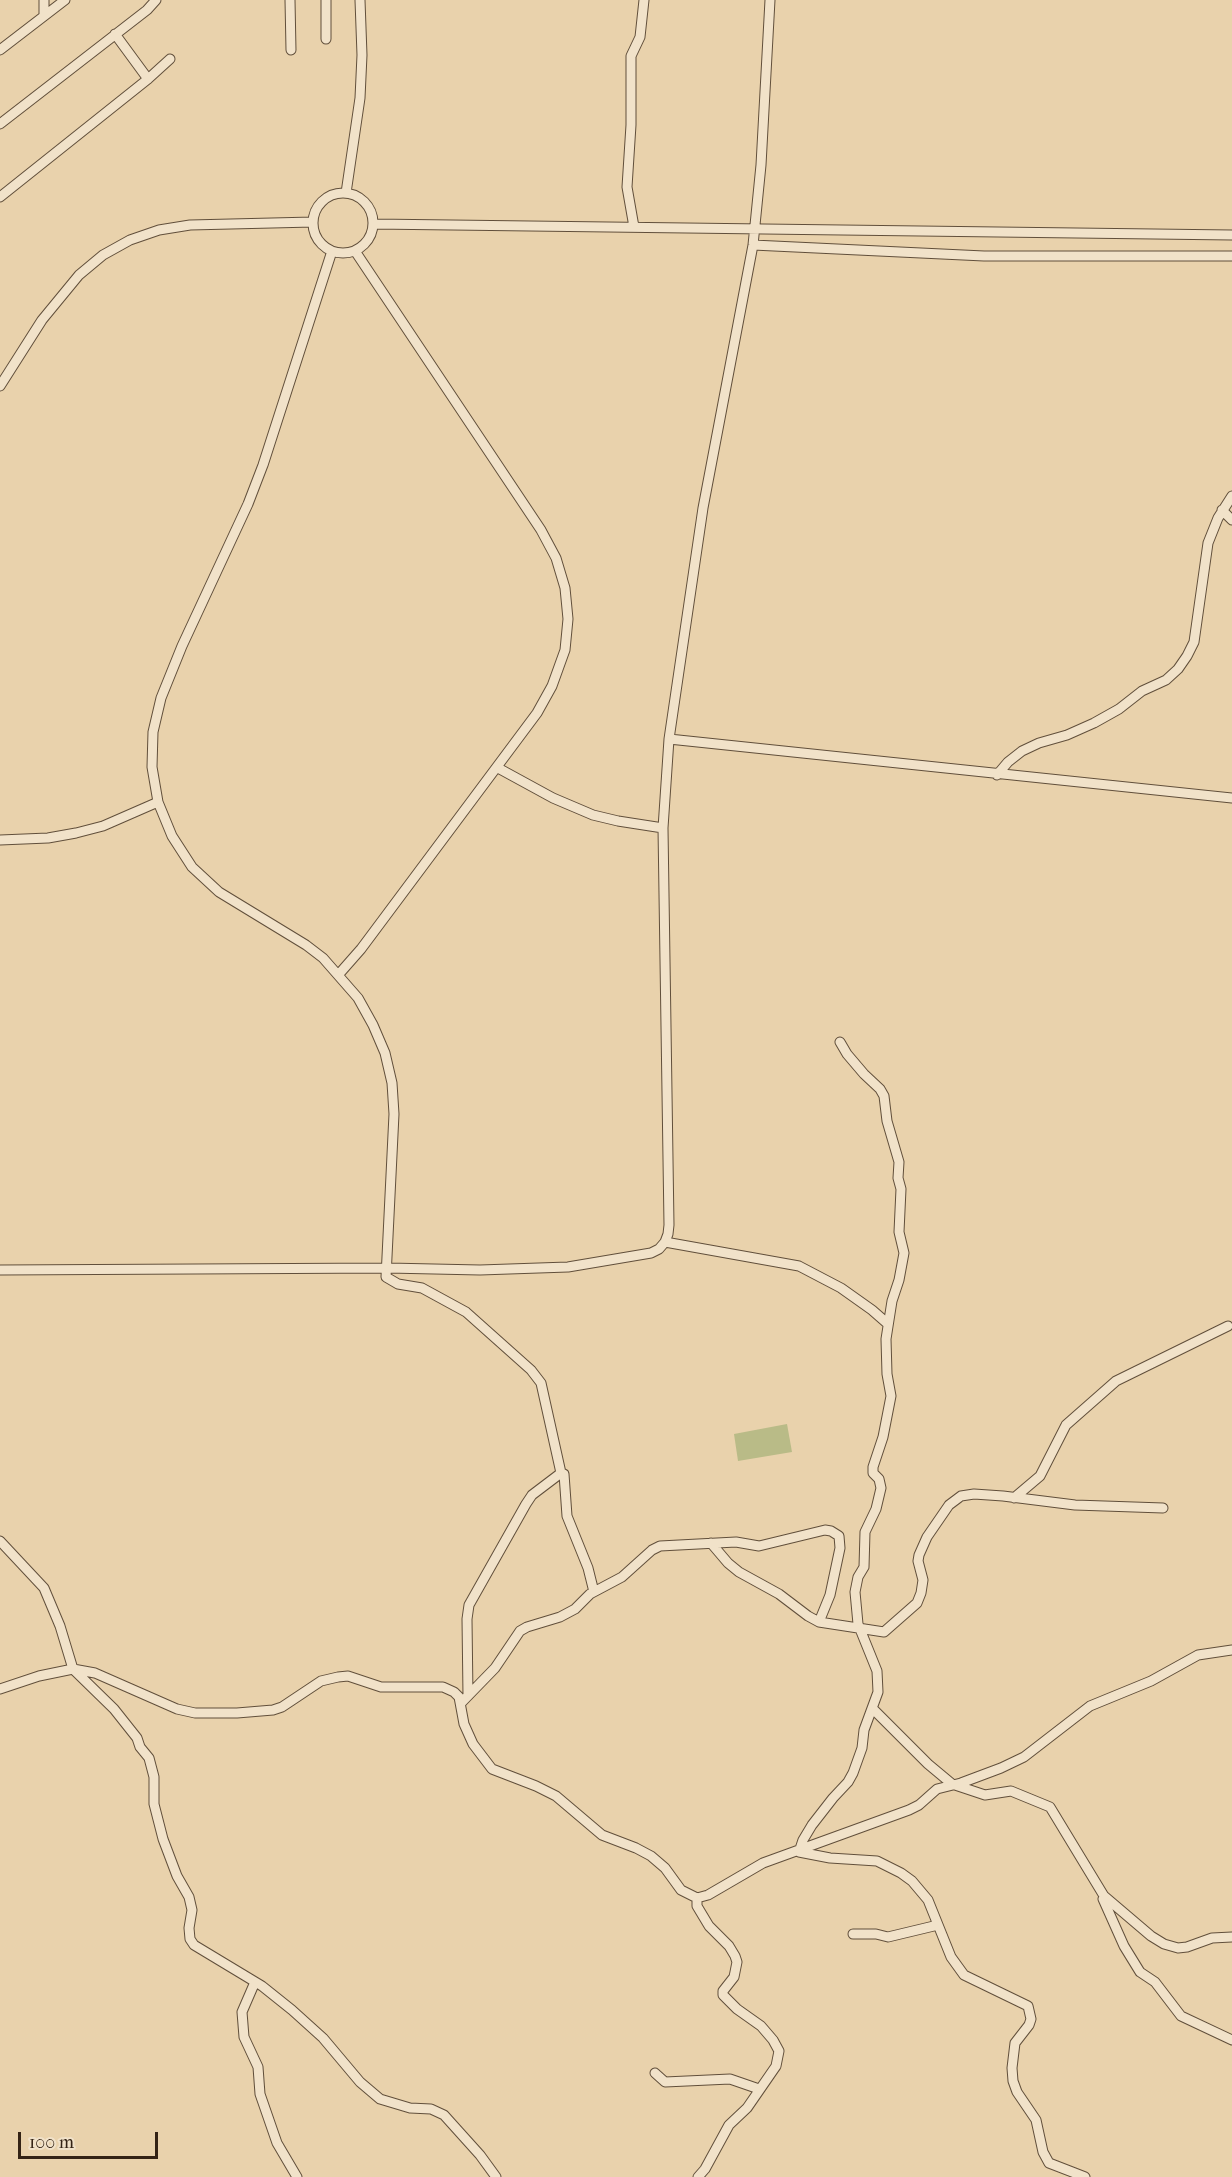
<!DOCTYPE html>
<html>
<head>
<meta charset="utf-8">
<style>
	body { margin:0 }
	#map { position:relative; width:1232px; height:2177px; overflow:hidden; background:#e9d2ac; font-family:"IM FELL French Canon",serif }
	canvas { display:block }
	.scale { position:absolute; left:18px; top:2132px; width:140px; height:27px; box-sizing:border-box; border:3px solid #342315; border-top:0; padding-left:8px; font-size:18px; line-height:21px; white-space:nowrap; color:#342315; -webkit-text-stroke:4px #f1e2c9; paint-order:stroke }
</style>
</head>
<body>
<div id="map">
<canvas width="1232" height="2177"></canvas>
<div class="scale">100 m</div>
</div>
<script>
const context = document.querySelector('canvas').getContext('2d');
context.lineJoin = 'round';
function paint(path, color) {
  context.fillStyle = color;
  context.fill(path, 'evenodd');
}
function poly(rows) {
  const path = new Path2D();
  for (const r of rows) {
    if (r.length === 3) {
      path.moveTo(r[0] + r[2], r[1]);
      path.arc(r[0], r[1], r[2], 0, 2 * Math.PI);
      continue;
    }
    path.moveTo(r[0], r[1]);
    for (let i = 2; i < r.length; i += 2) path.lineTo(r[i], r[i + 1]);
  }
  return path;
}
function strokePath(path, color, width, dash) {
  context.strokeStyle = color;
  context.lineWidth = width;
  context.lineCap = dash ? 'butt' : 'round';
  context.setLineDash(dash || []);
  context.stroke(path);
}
const green = poly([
	[787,1424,792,1452,738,1461,734,1434]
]);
const street = poly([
	[44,0,44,16],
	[290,0,291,50],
	[326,0,326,39],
	[115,34,148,79],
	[0,50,65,0],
	[0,124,147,10,156,0],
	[343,223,30],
	[346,193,360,98,362,55,360,0],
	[0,197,148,79,170,59],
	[374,224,1232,235],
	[634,227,627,187,631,125,631,56,640,37,644,0],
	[753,245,984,256,1232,256],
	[332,251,263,465,248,504,182,646,161,698,153,732,152,767,158,802,172,836,192,867,219,892,306,945,323,958,358,998,373,1025,385,1053,392,1083,394,1114,386,1277,398,1284,422,1288,466,1312,531,1370,541,1383,561,1473,564,1474,567,1516,588,1568,594,1592],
	[0,386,42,320,79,275,103,255,130,240,159,230,190,225,313,222],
	[1222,510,1232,520],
	[669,739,1232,798],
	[498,768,553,798,593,815,618,821,663,828],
	[997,775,1008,762,1022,751,1039,743,1067,735,1094,723,1119,709,1142,691,1166,680,1178,669,1187,656,1194,642,1208,543,1218,518,1232,496],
	[0,840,48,838,76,833,103,826,158,802],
	[339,974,361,949,537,713,552,686,565,650,568,619,565,588,556,558,541,530,355,251],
	[665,1242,799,1266,841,1288,872,1310,888,1324],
	[0,1270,388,1268,480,1270,568,1267,651,1253,659,1249,665,1242,668,1234,669,1225,663,828,669,739,703,508,753,245,761,165,770,0],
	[1014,1498,1040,1476,1066,1425,1116,1381,1228,1326],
	[0,1541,44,1588,60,1626,73,1669,114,1709,137,1738,140,1747,149,1758,154,1777,154,1804,163,1839,177,1876,189,1897,192,1910,189,1928,190,1939,194,1945,262,1986,292,2010,323,2038,360,2082,380,2099,410,2108,431,2109,444,2115,480,2155,496,2177],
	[711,1543,728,1563,739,1572,779,1594,808,1616,819,1622,884,1632,917,1603,921,1593,923,1580,918,1561,919,1555,927,1537,949,1505,961,1496,974,1494,1003,1496,1075,1505,1163,1508],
	[0,1689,39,1676,73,1669,95,1673,177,1709,195,1713,237,1713,273,1710,282,1707,321,1681,338,1677,348,1676,381,1687,443,1687,454,1692,459,1697,464,1724,473,1744,492,1769,536,1786,556,1796,602,1835,636,1848,651,1856,665,1868,681,1890,697,1898,708,1895,763,1863,909,1810,919,1805,937,1789,961,1783,1001,1768,1024,1757,1090,1706,1151,1681,1198,1655,1232,1650],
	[468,1696,467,1619,469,1605,526,1504,532,1495,561,1473],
	[461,1703,495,1668,520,1631,527,1627,560,1617,575,1609,590,1594,622,1577,652,1550,660,1546,736,1542,759,1546,825,1530,831,1531,839,1536,840,1548,830,1595,819,1622],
	[873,1709,928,1764,952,1784,985,1795,1011,1791,1050,1807,1104,1896,1151,1936,1164,1944,1178,1948,1187,1947,1212,1938,1232,1937],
	[799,1852,803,1840,812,1825,833,1798,848,1782,853,1773,862,1748,864,1730,878,1692,877,1671,858,1624,855,1592,858,1577,864,1567,865,1532,876,1509,881,1488,879,1479,873,1473,873,1467,883,1437,891,1396,887,1374,886,1339,892,1301,899,1280,904,1253,899,1232,901,1189,898,1178,899,1162,887,1121,884,1096,880,1089,864,1074,847,1054,840,1042],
	[799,1852,830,1858,877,1861,901,1873,912,1881,928,1900,951,1957,964,1975,1028,2006,1031,2019,1029,2025,1015,2043,1012,2068,1013,2081,1017,2092,1036,2120,1043,2152,1049,2163,1085,2177],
	[697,1898,697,1906,709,1926,729,1946,735,1956,737,1962,734,1977,723,1991,723,1995,737,2009,761,2026,773,2040,779,2051,776,2066,747,2108,729,2125,705,2169,698,2177],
	[1103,1899,1124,1946,1140,1972,1155,1982,1181,2016,1232,2040],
	[853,1934,876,1934,888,1937,938,1925],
	[255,1982,242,2012,244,2037,258,2067,260,2094,277,2143,297,2177],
	[655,2073,665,2082,730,2079,759,2089]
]);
paint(green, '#b9bb87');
strokePath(street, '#614f3b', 11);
strokePath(street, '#f1e2c9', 9);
</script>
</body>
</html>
